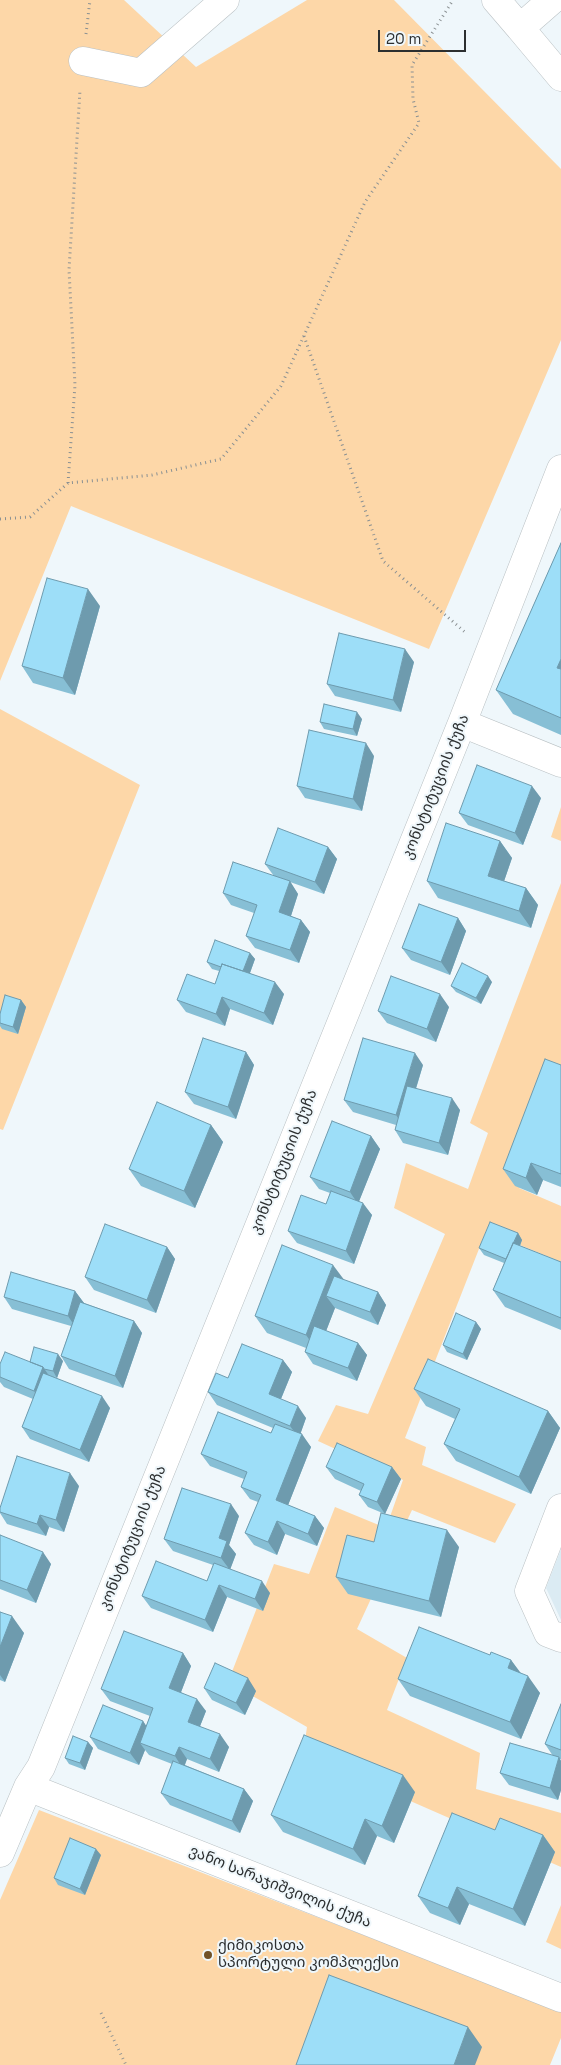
<!DOCTYPE html>
<html>
<head>
<meta charset="utf-8">
<style>
	body { margin:0 }
	#map { position:relative; width:561px; height:2065px; overflow:hidden; background:#eff7fb; font-family:"Space Grotesk",sans-serif }
	canvas { display:block }
	.scale { position:absolute; left:378px; top:30px; width:88px; height:22px; box-sizing:border-box; border:2px solid #2c2f30; border-top:0; padding-left:6px; font-size:15px; line-height:18px; white-space:nowrap; color:#2c2f30; -webkit-text-stroke:4px #eff7fb; paint-order:stroke }
</style>
</head>
<body>
<div id="map">
<canvas width="561" height="2065"></canvas>
<div class="scale">20 m</div>
</div>
<script>
const context = document.querySelector('canvas').getContext('2d');
context.lineJoin = 'round';
function paint(path, color) {
  context.fillStyle = color;
  context.fill(path, 'evenodd');
}
function poly(rows) {
  const path = new Path2D();
  for (const r of rows) {
    path.moveTo(r[0], r[1]);
    for (let i = 2; i < r.length; i += 2) path.lineTo(r[i], r[i + 1]);
  }
  return path;
}
function strokePath(path, color, width, dash) {
  context.strokeStyle = color;
  context.lineWidth = width;
  context.lineCap = dash ? 'butt' : 'round';
  context.setLineDash(dash || []);
  context.stroke(path);
}
function write(font, color, halo, rows, align = 'center') {
  context.font = font + ' "Space Grotesk","Noto Sans Georgian",sans-serif';
  context.lineWidth = 4;
  context.setLineDash([]);
  context.textBaseline = 'middle';
  context.strokeStyle = halo;
  context.fillStyle = color;
  for (const [text, x, y, turn = 0] of rows) {
    context.save();
    context.translate(x, y);
    context.rotate((+turn || 0) * Math.PI / 180);
    context.textAlign = isNaN(turn) ? turn : align;
    if (halo) context.strokeText(text, 0, 0);
    context.fillText(text, 0, 0);
    context.restore();
  }
}
const built = poly([
	[561,1549,561,1620,546,1588]
]);
const green = poly([
	[0,0,124,0,196,67,307,0,394,0,561,169,561,340,429,649,71,506,0,681],
	[0,709,140,785,3,1130,0,1129],
	[561,807,561,841,551,837],
	[561,883,561,1084,519,1188,561,1206,561,1262,486,1231,405,1438,426,1447,422,1465,516,1504,495,1543,412,1510,357,1629,407,1658,387,1710,480,1753,476,1789,561,1813,561,1867,303,1754,307,1727,228,1682,274,1564,309,1574,335,1507,386,1528,403,1480,318,1441,336,1405,368,1414,445,1234,394,1208,406,1163,468,1189,488,1133,470,1123],
	[39,1810,561,2011,561,2038,550,2065,0,2065,0,1900],
	[561,1905,561,1949,546,1942]
]);
const path = poly([
	[86,34,90,0],
	[304,336,383,561,466,633],
	[68,483,75,385,69,270,80,90],
	[0,519,30,517,68,483,152,475,221,459,281,386,365,202,419,123,413,99,412,65,453,0],
	[101,2013,126,2065]
]);
const minor = poly([
	[496,0,520,28,552,0],
	[520,28,561,77],
	[83,61,141,73,225,0],
	[462,723,561,763],
	[561,1508,529,1591,548,1633,561,1638],
	[28,1787,561,1998],
	[0,1853,28,1787,41,1767,462,723,561,469]
]);
const wall = poly([
	[561,543,561,735,513,714,496,690],
	[100,606,75,695,33,683,22,666],
	[414,662,401,712,335,696,327,684],
	[362,719,357,736,324,729,320,722],
	[374,756,362,811,305,798,297,786],
	[541,798,523,845,468,825,459,813],
	[500,841,512,858,504,881,526,888,538,905,531,928,438,898,427,881],
	[328,847,337,859,324,894,290,882,298,894,291,916,301,920,310,932,299,963,255,948,246,936,254,913,231,905,223,893,274,876,265,864],
	[458,918,466,931,450,975,411,960,402,948],
	[250,953,255,959,250,973,284,994,273,1025,230,1009,225,1026,186,1012,177,1000,215,984,219,971,212,969,207,962],
	[492,982,481,1004,456,992,451,986],
	[21,1000,26,1007,18,1034,2,1029,0,1026,0,1014],
	[449,1007,436,1042,387,1023,378,1011],
	[246,1052,254,1065,236,1119,194,1104,185,1092],
	[423,1065,416,1089,460,1110,448,1155,403,1143,395,1130,396,1125,353,1112,344,1100],
	[561,1065,561,1187,543,1180,537,1195,515,1186,503,1169],
	[211,1125,223,1142,195,1208,141,1186,129,1169],
	[371,1136,380,1149,359,1201,372,1215,354,1264,297,1243,288,1231,326,1204,330,1193,319,1189,310,1177],
	[518,1233,522,1240,520,1246,561,1262,561,1330,505,1307,493,1290,504,1263,484,1255,479,1248],
	[167,1247,175,1259,156,1313,94,1290,85,1277],
	[344,1280,378,1292,386,1305,378,1325,335,1308,326,1331,358,1343,367,1355,357,1381,313,1364,305,1352,306,1348,267,1333,255,1316],
	[75,1291,84,1303,134,1321,142,1333,123,1388,69,1369,61,1356,71,1326,12,1309,4,1297],
	[476,1322,481,1329,467,1360,447,1352,443,1345],
	[283,1360,292,1372,281,1399,306,1418,300,1434,311,1447,288,1505,315,1516,324,1528,317,1546,285,1534,277,1555,254,1545,245,1533,258,1502,250,1499,241,1487,244,1479,210,1466,201,1454,271,1433,273,1428,217,1405,208,1392,228,1378],
	[63,1361,57,1378,53,1376,110,1408,89,1462,30,1439,22,1427,33,1399,4,1387,0,1382,0,1364,30,1362],
	[414,1389,548,1411,560,1428,531,1494,456,1461,444,1444,455,1419,426,1406],
	[326,1467,392,1467,401,1479,385,1514,368,1507,359,1495,361,1491,335,1479],
	[79,1486,64,1532,49,1527,46,1536,7,1524,0,1513,0,1508],
	[239,1516,229,1545,236,1554,230,1569,270,1593,263,1611,227,1597,213,1632,151,1608,142,1596,207,1581,213,1565,173,1551,164,1539],
	[0,1535,51,1564,36,1603,0,1589],
	[374,1542,459,1547,441,1617,348,1594,336,1577],
	[0,1612,24,1633,5,1682,0,1680],
	[183,1653,191,1666,181,1692,206,1711,200,1726,229,1747,219,1772,187,1759,185,1765,244,1789,253,1801,240,1833,170,1805,161,1793,172,1764,149,1755,145,1750,139,1765,98,1749,90,1737,143,1721,146,1726,150,1716,110,1701,101,1689],
	[490,1655,511,1660,520,1673,540,1693,521,1739,410,1696,398,1679],
	[204,1688,256,1691,245,1715,212,1700],
	[561,1704,561,1759,560,1759,561,1761,561,1790,558,1800,509,1785,500,1773,553,1756,545,1744],
	[88,1742,93,1748,85,1770,69,1764,65,1758],
	[415,1792,394,1843,377,1836,365,1865,283,1832,271,1815],
	[495,1830,543,1835,555,1852,525,1926,469,1904,460,1925,430,1913,418,1896],
	[101,1855,85,1895,58,1885,54,1878]
]);
const shadedWall = poly([
	[88,589,100,606,75,695,63,678],
	[405,649,414,662,401,712,393,700],
	[561,659,561,673,557,668],
	[357,712,362,719,357,736,353,729],
	[366,743,374,756,362,811,353,799],
	[532,786,541,798,523,845,515,833],
	[500,841,512,858,500,893,488,876],
	[328,847,337,859,324,894,315,882],
	[290,881,298,894,288,925,279,912],
	[526,888,538,905,531,928,519,911],
	[458,918,466,931,450,975,441,962],
	[301,920,310,932,299,963,290,950],
	[250,953,255,959,247,981,242,974],
	[488,976,492,982,481,1004,476,998],
	[275,982,284,994,273,1025,264,1013],
	[440,994,449,1007,436,1042,427,1029],
	[222,997,230,1009,225,1026,216,1014],
	[21,1000,26,1007,18,1034,13,1027],
	[246,1052,254,1065,236,1119,228,1107],
	[415,1053,423,1065,404,1127,396,1115],
	[452,1098,460,1110,448,1155,439,1143],
	[211,1125,223,1142,195,1208,184,1191],
	[371,1136,380,1149,358,1204,350,1192],
	[531,1163,543,1180,537,1195,526,1178],
	[363,1203,372,1215,354,1264,346,1251],
	[518,1233,522,1240,512,1266,507,1259],
	[167,1247,175,1259,156,1313,147,1300],
	[333,1265,345,1281,326,1296,335,1308,318,1352,306,1335],
	[75,1291,84,1303,76,1328,68,1316],
	[378,1292,386,1305,378,1325,370,1312],
	[134,1321,142,1333,123,1388,115,1376],
	[476,1322,481,1329,467,1360,463,1354],
	[358,1343,367,1355,357,1381,348,1368],
	[58,1354,63,1361,57,1378,53,1371],
	[283,1360,292,1372,278,1406,269,1394],
	[43,1367,52,1380,42,1403,34,1391],
	[102,1396,110,1408,89,1462,80,1450],
	[298,1406,306,1418,299,1438,290,1426],
	[548,1411,560,1428,531,1494,519,1477],
	[302,1434,311,1447,285,1513,276,1500],
	[392,1467,401,1479,385,1514,377,1502],
	[70,1473,79,1486,64,1532,56,1520],
	[231,1504,239,1516,229,1545,236,1554,230,1570,221,1558,219,1538],
	[40,1515,49,1527,46,1536,37,1524],
	[315,1516,324,1528,317,1546,308,1534],
	[277,1521,285,1534,277,1555,268,1542],
	[447,1530,459,1547,441,1617,429,1601],
	[43,1552,51,1564,36,1603,27,1590],
	[262,1581,270,1593,263,1611,255,1599],
	[219,1585,227,1597,213,1632,205,1620],
	[12,1616,24,1633,5,1682,0,1675,0,1647],
	[183,1653,191,1666,178,1700,169,1688],
	[511,1660,523,1676,508,1668],
	[528,1676,540,1693,521,1739,510,1722],
	[248,1678,256,1691,245,1715,236,1703],
	[197,1699,206,1711,197,1734,188,1722],
	[143,1721,151,1733,140,1743,145,1750,139,1765,130,1753],
	[220,1734,229,1747,219,1772,210,1759],
	[88,1742,93,1748,85,1770,80,1763],
	[179,1747,187,1759,183,1769,175,1756],
	[559,1757,561,1761,561,1790,558,1800,550,1788],
	[403,1775,415,1792,394,1843,382,1826],
	[244,1789,253,1801,240,1833,232,1821],
	[365,1819,377,1836,365,1865,353,1849],
	[543,1835,555,1852,525,1926,513,1909],
	[96,1849,101,1855,85,1895,80,1889],
	[457,1887,469,1904,460,1925,448,1908],
	[468,2027,482,2047,475,2065,454,2065]
]);
const building = poly([
	[561,543,561,659,557,668,561,669,561,718,496,690,561,543],
	[47,578,88,589,63,678,22,666,47,578],
	[339,633,405,649,393,700,327,684,339,633],
	[324,704,357,712,353,729,320,722,324,704],
	[309,730,366,743,353,799,297,786,309,730],
	[477,765,532,786,515,833,459,813,477,765],
	[446,823,500,841,488,876,526,888,519,911,427,881,446,823],
	[278,828,328,847,315,882,265,864,278,828],
	[233,862,290,881,279,912,301,920,290,950,246,936,257,905,223,893,233,862],
	[419,904,458,918,441,962,402,948,419,904],
	[215,940,250,953,243,971,222,964,221,967,207,962,215,940],
	[462,963,488,976,476,998,451,986,462,963],
	[222,964,275,982,264,1013,222,997,216,1014,177,1000,187,974,215,984,222,964],
	[391,976,440,994,427,1029,378,1011,391,976],
	[5,995,21,1000,13,1027,0,1023,0,1014,5,995],
	[203,1038,246,1052,228,1107,185,1092,203,1038],
	[363,1038,415,1053,396,1115,344,1100,363,1038],
	[545,1059,561,1065,561,1174,531,1163,526,1178,503,1169,545,1059],
	[407,1086,452,1098,439,1143,395,1130,407,1086],
	[157,1102,211,1125,184,1191,129,1169,157,1102],
	[332,1121,371,1136,350,1192,310,1177,332,1121],
	[331,1191,363,1203,346,1251,288,1231,301,1195,326,1204,331,1191],
	[490,1222,518,1233,506,1259,479,1248,490,1222],
	[105,1224,167,1247,147,1300,85,1277,105,1224],
	[513,1243,561,1262,561,1318,493,1290,513,1243],
	[282,1245,333,1265,306,1335,255,1316,282,1245],
	[11,1272,75,1291,68,1316,4,1297,11,1272],
	[334,1276,378,1292,370,1312,326,1296,334,1276],
	[80,1302,134,1321,115,1376,61,1356,80,1302],
	[456,1313,476,1322,463,1354,443,1345,456,1313],
	[314,1326,358,1343,348,1368,305,1352,314,1326],
	[242,1344,283,1360,269,1394,298,1406,290,1426,208,1392,216,1373,228,1378,242,1344],
	[34,1347,58,1354,53,1371,44,1369,43,1367,30,1362,34,1347],
	[5,1352,43,1367,34,1391,0,1377,0,1364,5,1352],
	[428,1359,548,1411,519,1477,444,1444,460,1409,414,1389,428,1359],
	[43,1373,102,1396,80,1450,22,1427,43,1373],
	[218,1412,271,1433,275,1424,302,1434,276,1500,315,1516,308,1534,277,1521,268,1542,245,1533,261,1495,241,1487,247,1472,201,1454,218,1412],
	[337,1443,392,1467,377,1502,359,1495,364,1484,326,1467,337,1443],
	[17,1456,70,1473,56,1520,40,1515,37,1524,0,1512,0,1508,17,1456],
	[182,1488,231,1504,219,1538,227,1541,221,1558,164,1539,182,1488],
	[381,1513,447,1530,429,1601,336,1577,347,1535,374,1542,381,1513],
	[0,1535,43,1552,27,1590,0,1580,0,1535],
	[156,1561,207,1581,214,1563,262,1581,255,1599,219,1585,205,1620,142,1596,156,1561],
	[0,1612,12,1616,0,1647,0,1612],
	[419,1627,490,1655,491,1652,511,1660,508,1668,528,1676,510,1722,398,1679,419,1627],
	[124,1631,183,1653,169,1688,197,1699,188,1722,220,1734,210,1759,179,1747,175,1756,140,1743,153,1708,101,1689,124,1631],
	[215,1663,248,1678,236,1703,204,1688,215,1663],
	[561,1704,561,1750,545,1744,561,1704],
	[103,1705,143,1721,130,1753,90,1737,103,1705],
	[304,1735,403,1775,382,1826,365,1819,353,1849,271,1815,304,1735],
	[73,1736,88,1742,80,1763,65,1758,73,1736],
	[510,1743,559,1757,550,1788,500,1773,510,1743],
	[173,1761,244,1789,232,1821,161,1793,173,1761],
	[452,1813,495,1830,500,1818,543,1835,513,1909,457,1887,448,1908,418,1896,452,1813],
	[70,1838,96,1849,80,1889,54,1878,70,1838],
	[329,1975,468,2027,454,2065,296,2065,329,1975]
]);
const markers = [
	[208,1955,5,"#715127"]
];
const streetNames = [
	["კონსტიტუციის ქუჩა",436,787,-68],
	["კონსტიტუციის ქუჩა",284,1162,-68],
	["კონსტიტუციის ქუჩა",133,1538,-68],
	["ვანო სარაჯიშვილის ქუჩა",280,1887,22]
];
const poiNames = [
	["ქიმიკოსთა",218,1946],
	["სპორტული კომპლექსი",218,1963]
];
paint(built, '#dbebf3');
paint(green, '#fdd7a8');
strokePath(minor, '#bac1c4', 29);
strokePath(path, '#8a9092', 3, [1, 4]);
strokePath(minor, '#fff', 28);
paint(wall, '#87bfd5');
paint(shadedWall, '#6e9bae');
paint(building, '#9ddef8');
strokePath(building, '#6e9bae', 1);
for (const [x, y, r, color] of markers) {
  const dot = new Path2D();
  dot.arc(x, y, r, 0, 2 * Math.PI);
  context.fillStyle = color;
  context.fill(dot);
  strokePath(dot, '#eff7fb', 2);
}
write('15px', '#2c2f30', '#eff7fb', streetNames);
write('15px', '#2c2f30', '#eff7fb', poiNames, 'left');
</script>
</body>
</html>
